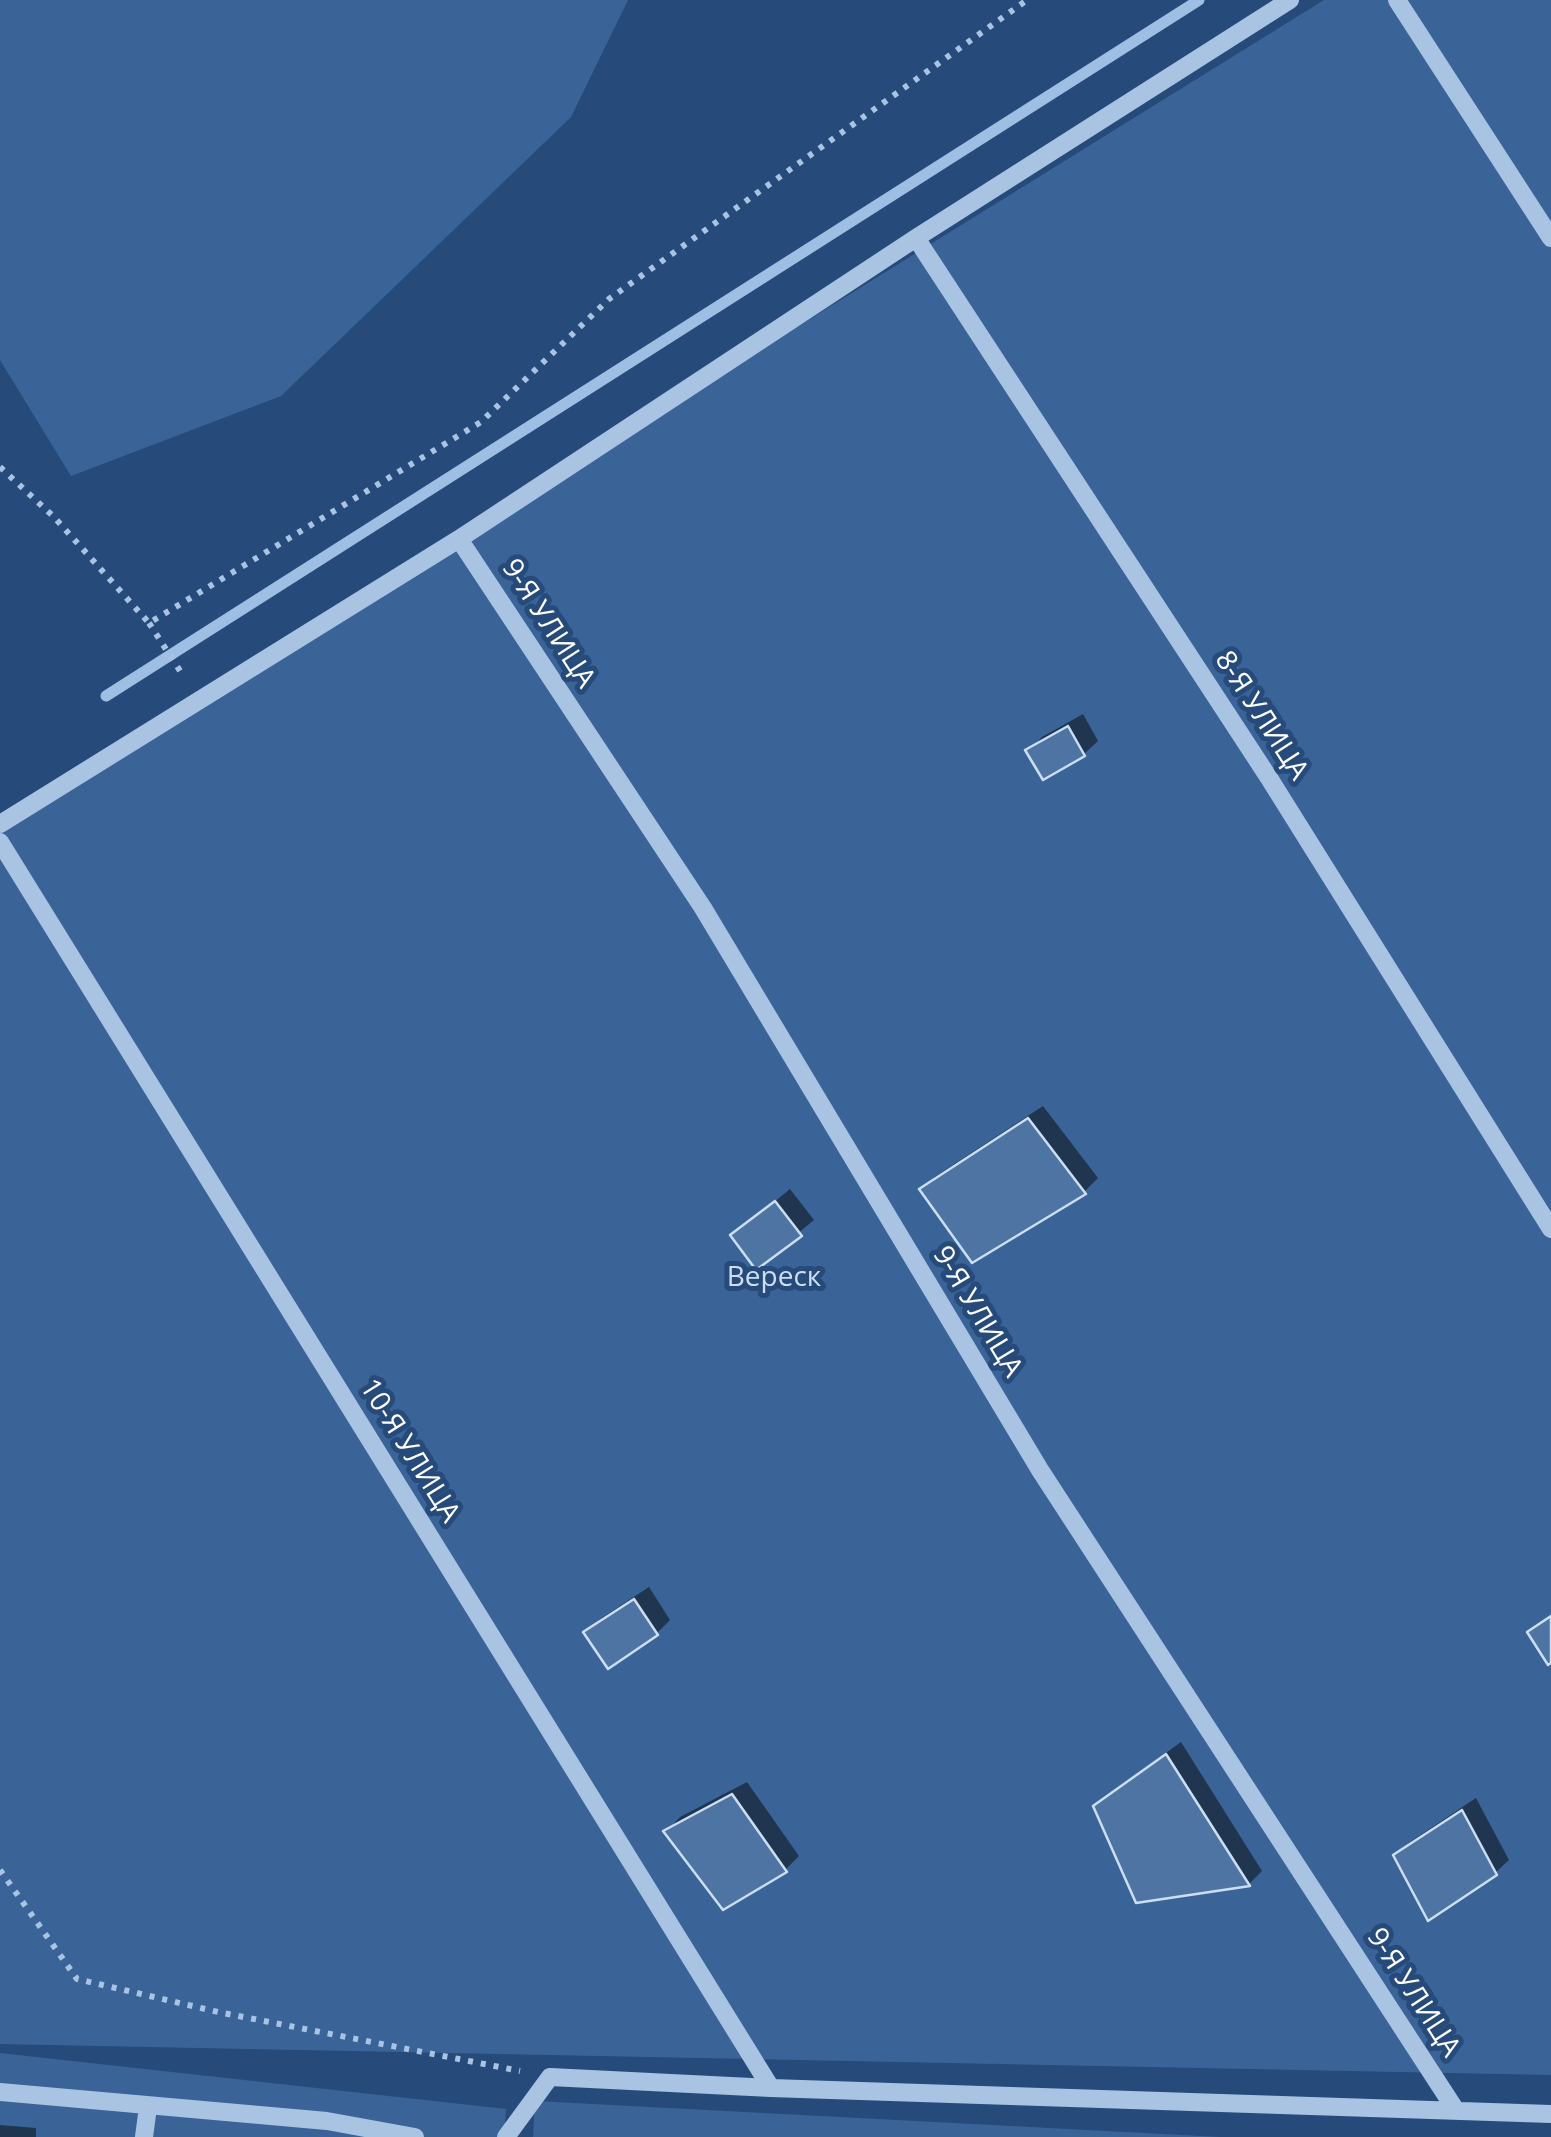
<!DOCTYPE html>
<html>
<head>
<meta charset="utf-8">
<style>
	body { margin:0 }
	canvas { display:block; background:#264b7a }
</style>
</head>
<body>
<canvas width="1551" height="2137"></canvas>
<script>
const context = document.querySelector('canvas').getContext('2d');
context.lineJoin = 'round';
function paint(path, color) {
  context.fillStyle = color;
  context.fill(path, 'evenodd');
}
function poly(rows) {
  const path = new Path2D();
  for (const r of rows) {
    path.moveTo(r[0], r[1]);
    for (let i = 2; i < r.length; i += 2) path.lineTo(r[i], r[i + 1]);
  }
  return path;
}
function strokePath(path, color, width, dash) {
  context.strokeStyle = color;
  context.lineWidth = width;
  context.lineCap = dash ? 'butt' : 'round';
  context.setLineDash(dash || []);
  context.stroke(path);
}
function write(font, color, halo, rows, align = 'center') {
  context.font = font + ' "Open Sans",sans-serif';
  context.lineWidth = 10;
  context.setLineDash([]);
  context.textBaseline = 'middle';
  context.strokeStyle = halo;
  context.fillStyle = color;
  for (const [text, x, y, turn = 0] of rows) {
    context.save();
    context.translate(x, y);
    context.rotate((+turn || 0) * Math.PI / 180);
    context.textAlign = isNaN(turn) ? turn : align;
    if (halo) context.strokeText(text, 0, 0);
    context.fillText(text, 0, 0);
    context.restore();
  }
}
const green = poly([
	[0,0,628,0,571,117,281,396,71,476,0,360],
	[1324,0,1551,0,1551,2075,0,2044,0,828,515,502],
	[0,2053,506,2109,504,2137,0,2137],
	[535,2101,1220,2137,533,2137]
]);
const shadow = poly([
	[1083,714,1098,741,1084,754,1029,751,1042,737],
	[1043,1106,1098,1178,1084,1192,922,1189,936,1176],
	[790,1189,814,1220,757,1267,734,1235],
	[649,1587,670,1620,656,1634,587,1632,600,1619],
	[1181,1742,1262,1871,1249,1884,1137,1900,1096,1807,1110,1793],
	[747,1782,799,1856,785,1870,667,1831,680,1817],
	[1476,1798,1509,1860,1495,1873,1396,1856,1410,1842],
	[0,2125,36,2128,36,2137,0,2137]
]);
const stream = poly([
	[106,696,1199,0]
]);
const building = poly([
	[1068,726,1085,756,1043,780,1025,750,1068,726],
	[1028,1118,1086,1194,972,1263,919,1189,1028,1118],
	[775,1201,802,1236,756,1270,730,1235,775,1201],
	[634,1599,658,1635,608,1669,583,1632,634,1599],
	[1551,1616,1551,1663,1548,1665,1527,1632,1551,1616],
	[1166,1754,1250,1886,1136,1903,1093,1806,1166,1754],
	[732,1794,787,1872,723,1910,663,1831,732,1794],
	[1462,1810,1497,1875,1428,1921,1393,1855,1462,1810]
]);
const path = poly([
	[0,467,54,517,149,623,481,422,609,299,1027,0],
	[149,623,184,677],
	[0,1870,77,1979,218,2012,520,2071]
]);
const minor = poly([
	[1397,0,1551,238],
	[916,238,1269,778,1551,1229],
	[459,539,703,908,1040,1470,1455,2109],
	[0,824,459,539,916,238,1290,0],
	[0,842,771,2088],
	[0,2092,327,2121,415,2137],
	[144,2137,148,2107],
	[506,2137,550,2077,771,2088,1551,2114]
]);
const streetNames = [
	["9-Я УЛИЦА",548,624,57],
	["8-Я УЛИЦА",1261,716,57],
	["9-Я УЛИЦА",977,1312,59],
	["10-Я УЛИЦА",409,1451,58],
	["9-Я УЛИЦА",1413,1993,57]
];
const parkNames = [
	["Вереск",774,1278]
];
paint(green, '#3a6497');
paint(shadow, '#0007');
strokePath(stream, '#9ebee4', 11);
paint(building, '#4e74a3');
strokePath(building, '#ccdef3', 2.5);
strokePath(path, '#a9c4e3', 6, [5, 8]);
strokePath(minor, '#a9c4e3', 18);
write('28px', '#fff', '#264b7a', streetNames);
write('28px', '#ccdef3', '#264b7a', parkNames);
</script>
</body>
</html>
